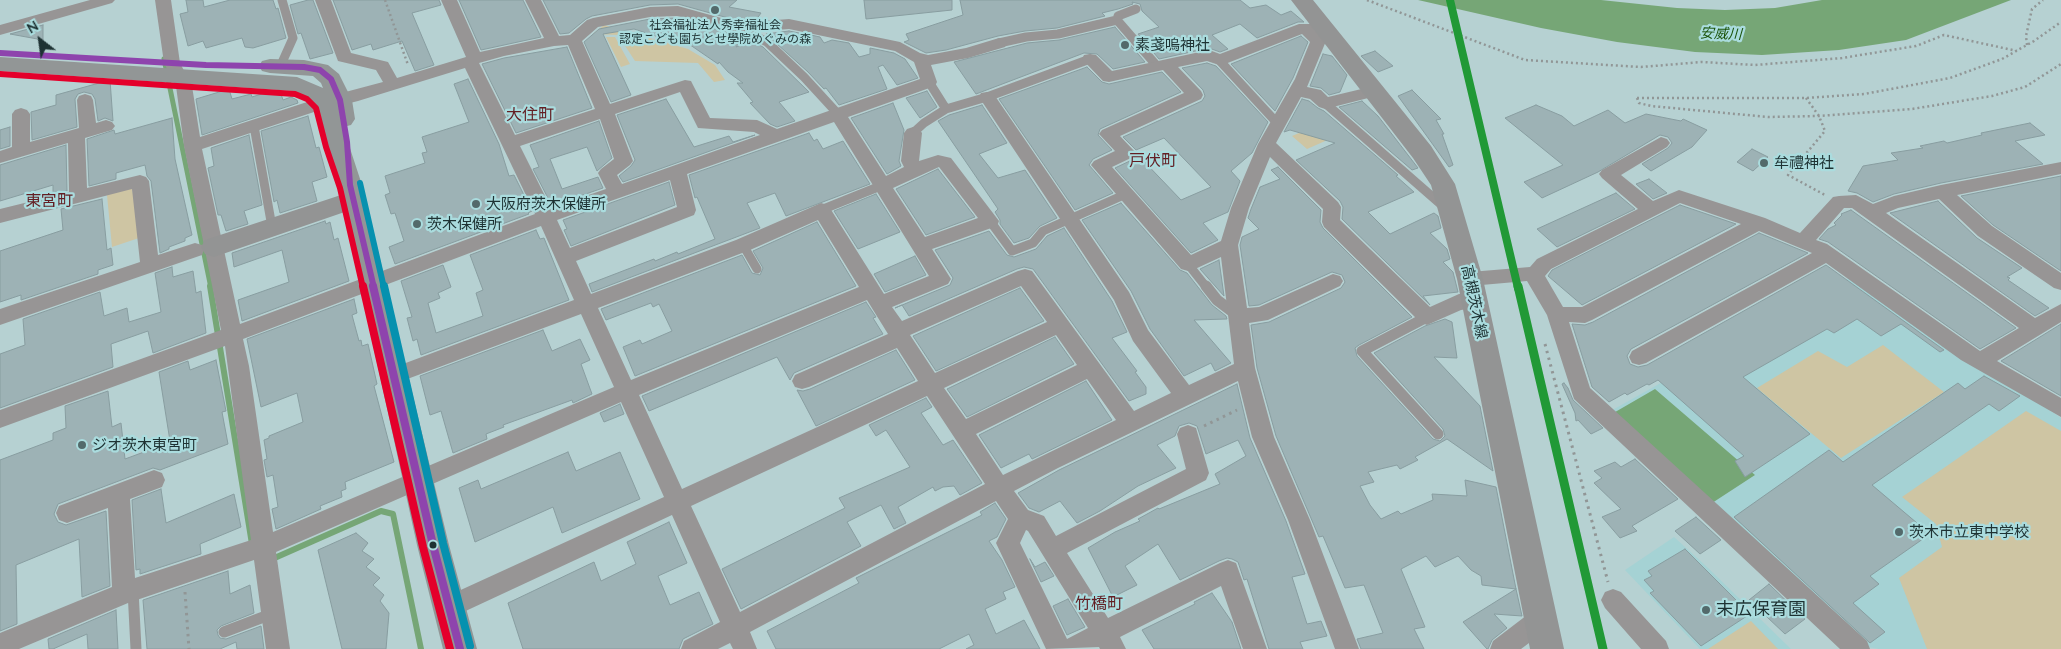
<!DOCTYPE html>
<html>
<head>
<meta charset="utf-8">
<style>
	body { margin:0 }
	#map { position:relative; width:2061px; height:649px; overflow:hidden; background:#b6d1d2; font-family:Mulish,sans-serif }
	canvas { display:block }
	.north { position:absolute; left:15px; top:15px; width:50px; height:50px; -webkit-text-stroke:4px #aadcde; paint-order:stroke; rotate:330deg; font-size:14px; font-weight:700; line-height:20px; text-align:center; color:#1e3233 }
	.north::after { content:''; display:block; margin:auto; width:18px; height:22px; background:#1e3233; clip-path:polygon(50% 0,100% 100%,50% 72%,0 100%) }
</style>
</head>
<body>
<div id="map">
<canvas width="2061" height="649"></canvas>
<div class="north">N</div>
</div>
<script>
const context = document.querySelector('canvas').getContext('2d');
context.lineJoin = 'round';
function paint(path, color) {
  context.fillStyle = color;
  context.fill(path, 'evenodd');
}
function poly(rows) {
  const path = new Path2D();
  for (const r of rows) {
    path.moveTo(r[0], r[1]);
    for (let i = 2; i < r.length; i += 2) path.lineTo(r[i], r[i + 1]);
  }
  return path;
}
function strokePath(path, color, width, dash) {
  context.strokeStyle = color;
  context.lineWidth = width;
  context.lineCap = dash ? 'butt' : 'round';
  context.setLineDash(dash || []);
  context.stroke(path);
}
function write(font, color, halo, rows, align = 'center') {
  context.font = font + ' Mulish,"Noto Sans JP",sans-serif';
  context.lineWidth = 4.5;
  context.setLineDash([]);
  context.textBaseline = 'middle';
  context.strokeStyle = halo;
  context.fillStyle = color;
  for (const [text, x, y, turn = 0] of rows) {
    context.save();
    context.translate(x, y);
    context.rotate((+turn || 0) * Math.PI / 180);
    context.textAlign = isNaN(turn) ? turn : align;
    if (halo) context.strokeText(text, 0, 0);
    context.fillText(text, 0, 0);
    context.restore();
  }
}
const built = poly([
	[1854,275,2061,418,2061,649,1879,649,1862,646,1607,413],
	[1674,537,1706,566,1791,649,1700,649,1625,570]
]);
const green = poly([
	[604,25,688,49,715,65,725,80,714,82,698,63,635,61,618,35,593,34],
	[606,37,615,37,630,64,621,67],
	[1318,125,1332,138,1307,149,1292,136],
	[132,187,139,238,112,247,107,195],
	[1883,345,1944,392,1841,458,1757,388,1818,351,1847,367],
	[2026,411,2061,431,2061,649,1927,649,1899,578,1942,547,1936,524,1902,497],
	[1751,621,1778,649,1708,649]
]);
const water = poly([
	[1418,0,1601,0,1677,8,1725,10,1775,8,1822,0,2011,0,1906,40,1839,50,1762,55,1695,52,1617,42,1541,28],
	[1655,389,1755,475,1709,505,1610,415]
]);
const streamFar1 = poly([
	[164,59,211,288]
]);
const stream = poly([
	[210,286,252,544],
	[270,560,381,511,393,514,421,649]
]);
const building = poly([
	[186,0,203,0,204,7,230,0,273,0,276,9,278,8,286,38,253,48,245,47,242,38,206,48,203,41,188,46,180,14,188,12,186,0],
	[308,0,313,0,333,53,310,59,301,33,298,34,290,5,308,0],
	[333,0,439,0,441,5,412,13,434,65,415,71,402,41,373,50,371,44,352,50,333,0],
	[459,0,523,0,541,37,481,50,459,0],
	[543,0,737,0,729,7,761,13,756,20,739,21,678,4,650,5,592,16,586,19,569,33,560,34,543,0],
	[864,0,952,0,952,10,866,19,864,0],
	[960,0,1240,0,1250,8,1266,5,1281,15,1291,11,1304,22,1298,22,1257,38,1240,24,1212,35,1228,49,1220,52,1209,48,1159,59,1138,34,1159,27,1142,11,1140,4,1132,2,1133,4,1118,9,1102,13,1105,16,1057,28,1025,31,998,36,946,50,926,53,904,42,909,40,906,34,963,15,960,0],
	[677,18,743,37,736,47,751,41,763,47,809,92,779,102,795,121,777,127,770,124,750,103,753,102,737,83,743,83,728,72,719,62,718,64,683,40,678,43,664,36,662,38,634,29,603,34,631,95,611,102,584,42,599,29,650,19,677,18],
	[43,25,43,40,10,34,43,25],
	[1115,27,1145,62,1113,69,1097,54,1084,53,976,94,954,62,1027,43,1059,40,1115,27],
	[789,31,799,33,804,38,811,35,820,37,824,43,832,40,849,43,859,57,870,54,870,48,894,53,905,59,918,78,897,85,883,65,878,67,887,89,839,105,826,88,824,89,808,72,766,34,789,31],
	[1301,36,1308,42,1293,78,1275,111,1231,64,1301,36],
	[567,47,592,108,516,133,482,64,504,58,567,47],
	[1375,51,1393,66,1378,72,1361,56,1375,51],
	[1323,54,1332,56,1347,75,1340,92,1329,95,1321,88,1310,86,1323,54],
	[1207,63,1216,66,1268,122,1252,153,1231,171,1240,181,1228,212,1203,223,1218,240,1191,253,1115,168,1134,159,1137,154,1181,200,1211,187,1164,138,1136,150,1123,137,1202,101,1205,96,1203,90,1182,68,1207,63],
	[1087,67,1102,82,1109,84,1162,72,1181,92,1100,129,1098,135,1112,150,1093,159,1089,165,1113,193,1075,210,999,99,1087,67],
	[468,79,499,144,509,176,514,175,532,211,528,213,529,214,395,264,389,247,404,241,395,213,391,214,385,195,390,193,385,176,425,163,422,153,427,152,422,137,469,122,454,84,468,79],
	[110,80,113,121,105,118,98,121,95,99,92,94,84,92,78,94,75,99,77,127,32,140,31,112,56,105,56,95,110,80],
	[229,89,232,99,251,94,252,97,268,92,281,94,283,100,291,97,297,100,298,103,202,135,196,99,229,89],
	[1412,90,1441,119,1436,120,1444,134,1442,134,1453,165,1449,167,1398,96,1412,90],
	[927,91,937,107,920,118,906,98,927,91],
	[666,99,694,147,729,136,733,142,755,135,623,182,619,176,631,166,635,160,617,115,666,99],
	[1302,99,1309,101,1318,108,1324,111,1398,175,1396,176,1414,192,1368,212,1390,234,1434,213,1438,216,1441,228,1430,233,1447,249,1450,259,1443,262,1453,272,1458,292,1423,296,1430,305,1342,219,1343,207,1340,201,1296,160,1335,143,1290,130,1284,132,1302,99],
	[1362,101,1378,116,1418,168,1412,170,1339,107,1362,101],
	[893,103,904,130,899,161,901,166,887,174,851,118,893,103],
	[982,105,1007,143,979,154,998,178,1025,170,1057,218,1040,226,1029,238,1014,243,1000,224,1000,220,995,212,998,209,938,121,949,115,982,105],
	[1536,105,1562,116,1574,126,1608,110,1625,123,1646,114,1681,121,1683,119,1707,130,1692,147,1651,171,1642,164,1668,148,1672,143,1668,137,1660,135,1598,172,1542,198,1524,182,1563,165,1505,118,1536,105],
	[308,116,316,148,319,147,327,177,312,182,317,201,280,213,277,200,274,202,261,131,308,116],
	[172,118,175,159,192,235,185,238,185,241,169,247,169,249,160,253,151,181,147,176,145,165,116,173,116,179,89,186,87,139,114,130,115,134,172,118],
	[599,121,612,158,597,171,587,147,550,159,562,189,598,177,603,188,557,204,556,202,551,204,533,169,539,167,530,145,599,121],
	[2030,123,2045,135,2015,141,2043,164,1941,183,1894,194,1873,202,1857,193,1848,191,1863,166,1898,160,1891,153,1923,148,1920,146,1944,141,1947,143,1982,135,1981,133,2030,123],
	[10,127,10,146,0,149,0,130,10,127],
	[809,133,814,141,817,139,823,149,843,141,870,184,786,216,775,193,747,203,760,228,592,292,589,284,654,259,655,261,677,252,678,254,715,239,697,197,695,198,689,175,809,133],
	[249,135,262,205,244,211,248,224,226,231,221,215,218,215,208,168,214,166,211,148,249,135],
	[66,145,67,191,53,192,53,185,0,201,0,165,66,145],
	[1752,149,1768,157,1753,171,1737,162,1752,149],
	[1278,167,1321,210,1320,222,1323,228,1412,317,1359,345,1355,348,1357,356,1433,439,1440,441,1445,436,1443,429,1374,353,1425,326,1445,319,1452,322,1457,358,1434,357,1480,406,1493,471,1447,439,1415,457,1418,460,1400,469,1397,465,1368,472,1374,482,1360,486,1370,505,1381,519,1398,511,1401,514,1433,500,1432,494,1467,496,1465,480,1496,487,1516,589,1482,585,1481,576,1471,570,1458,556,1435,567,1426,556,1401,569,1425,627,1414,629,1424,649,1361,649,1357,639,1383,633,1364,585,1345,588,1323,536,1319,537,1276,436,1257,368,1251,325,1269,322,1341,288,1345,282,1342,275,1332,272,1259,305,1249,306,1240,245,1242,237,1259,229,1248,218,1251,209,1260,187,1280,179,1271,170,1278,167],
	[938,169,975,217,926,235,896,189,938,169],
	[2061,176,2061,271,1993,225,1961,196,2061,176],
	[1649,179,1667,193,1653,199,1636,184,1649,179],
	[669,182,675,205,571,246,564,230,567,229,563,220,669,182],
	[1616,193,1635,209,1557,247,1537,229,1616,193],
	[876,194,900,232,858,249,834,211,876,194],
	[102,199,107,250,111,248,113,265,98,270,98,274,21,300,21,295,0,302,0,251,63,230,61,209,102,199],
	[1938,201,1977,238,2022,268,2007,277,2010,278,2008,280,2049,308,2035,316,1890,213,1938,201],
	[1121,203,1180,270,1187,273,1212,305,1226,316,1227,319,1194,320,1231,363,1215,371,1211,363,1184,376,1150,329,1131,291,1082,220,1121,203],
	[1680,205,1736,224,1582,305,1548,276,1552,270,1680,205],
	[1851,210,2016,328,1980,349,1828,242,1819,239,1828,229,1836,225,1834,223,1842,215,1841,214,1851,210],
	[325,221,326,224,330,222,334,240,338,238,349,281,242,321,238,300,289,282,282,250,234,267,232,253,325,221],
	[817,222,856,286,635,376,623,347,640,340,642,344,672,331,659,304,653,307,651,303,606,320,601,309,742,255,752,273,760,275,763,268,753,251,817,222],
	[1064,228,1112,301,1127,332,1112,338,1137,371,1135,372,1146,387,1146,394,1129,401,1033,269,1024,267,1017,269,909,316,902,305,895,308,950,285,953,278,935,250,989,231,1007,255,1014,257,1036,249,1047,236,1064,228],
	[536,230,540,239,544,238,569,300,421,355,417,339,413,341,407,318,412,317,401,281,443,265,451,287,438,293,440,298,428,303,436,333,483,316,476,293,483,290,470,255,536,230],
	[1759,233,1808,253,1631,349,1627,356,1630,364,1638,367,1647,365,1826,265,1944,350,1940,352,1901,324,1881,336,1857,319,1834,333,1827,329,1743,377,1810,434,1745,477,1735,461,1744,456,1658,380,1649,385,1647,384,1627,395,1625,393,1609,402,1592,387,1572,324,1585,325,1593,322,1759,233],
	[915,256,926,275,885,292,874,274,915,256],
	[1219,260,1224,296,1200,269,1219,260],
	[172,267,173,277,193,271,196,293,201,291,206,333,153,353,148,331,111,344,113,367,0,408,0,354,25,345,23,319,100,292,104,316,127,308,129,322,161,312,155,273,172,267],
	[1020,288,1044,321,936,371,913,336,1020,288],
	[354,299,357,313,352,315,359,341,361,340,362,346,368,344,377,384,374,386,394,462,345,482,346,489,341,491,342,497,320,506,321,509,276,529,272,509,278,507,273,475,267,477,264,460,267,459,264,440,269,438,269,436,303,422,297,393,261,407,247,339,354,299],
	[866,302,876,317,873,318,883,334,794,373,790,380,777,357,649,411,642,396,866,302],
	[2061,324,2061,396,2001,361,2061,324],
	[543,330,552,351,580,339,590,360,581,364,592,394,573,403,572,400,503,425,504,427,486,434,487,439,453,453,441,411,430,415,420,376,543,330],
	[1055,337,1074,364,967,417,947,389,1055,337],
	[896,350,915,380,816,426,797,390,803,391,810,389,896,350],
	[216,360,226,411,222,412,228,444,160,470,153,468,58,504,54,514,58,522,66,525,106,511,110,586,82,597,79,539,16,565,17,624,0,631,0,460,53,440,53,433,66,428,65,406,108,391,112,427,121,423,125,459,163,445,170,441,159,372,188,361,190,370,216,360],
	[1984,376,2020,396,1999,411,1989,404,1872,485,1930,534,1870,576,1879,584,1853,603,1885,632,1870,643,1734,517,1829,450,1843,462,1958,383,1965,389,1984,376],
	[1086,381,1112,420,1032,459,1029,454,1001,468,979,435,1086,381],
	[1564,383,1568,388,1573,400,1603,428,1591,434,1578,420,1576,421,1575,413,1562,384,1564,383],
	[1237,384,1250,438,1286,521,1305,574,1292,577,1307,624,1321,621,1327,636,1300,642,1303,649,1269,649,1247,579,1244,580,1238,562,1232,559,1227,558,1219,561,1180,580,1158,544,1125,566,1137,585,1113,597,1088,548,1115,532,1140,521,1138,519,1158,508,1159,509,1220,484,1215,474,1246,456,1238,440,1206,454,1197,426,1189,423,1179,426,1175,436,1157,445,1176,468,1138,486,1100,511,1077,523,1060,501,1039,512,1029,508,1018,493,1059,470,1237,384],
	[926,398,932,407,921,413,943,445,953,440,982,483,960,495,954,486,943,487,935,491,933,487,898,507,906,523,894,529,881,505,847,522,861,546,741,609,722,569,845,508,839,498,910,467,886,430,876,436,869,425,926,398],
	[620,404,624,414,604,422,600,413,620,404],
	[568,452,576,471,620,452,640,499,562,533,553,507,475,542,459,488,478,480,481,489,568,452],
	[1635,459,1678,499,1632,526,1637,531,1620,538,1602,517,1621,509,1594,483,1602,478,1594,471,1615,462,1621,467,1635,459],
	[161,489,166,523,234,494,241,527,200,544,201,554,140,574,140,569,136,570,132,500,161,489],
	[995,503,1006,519,997,537,989,541,1002,560,1015,587,1003,592,1006,599,985,609,996,634,1024,620,1040,649,966,649,974,645,969,634,939,649,776,649,767,631,859,583,856,578,982,515,980,512,995,503],
	[1696,517,1721,540,1700,554,1675,531,1696,517],
	[669,522,687,563,658,576,670,605,699,592,713,624,683,639,679,649,523,649,508,603,594,562,601,581,636,564,627,542,669,522],
	[356,533,368,543,362,551,374,559,366,567,380,578,373,585,384,595,380,601,389,613,386,649,342,649,318,550,356,533],
	[1685,549,1750,614,1701,646,1650,593,1654,591,1644,580,1652,576,1648,571,1685,549],
	[1030,559,1035,567,1045,562,1054,576,1041,582,1030,559],
	[228,571,230,594,250,585,254,613,221,626,217,630,218,635,220,638,226,639,261,626,264,649,237,649,236,642,220,649,147,649,143,600,228,571],
	[1769,584,1805,619,1785,634,1749,600,1769,584],
	[1516,589,1522,616,1494,614,1507,628,1492,640,1488,649,1487,649,1463,622,1516,589],
	[1212,593,1232,622,1241,649,1154,649,1142,630,1195,604,1194,602,1212,593],
	[1068,599,1085,627,1067,635,1053,606,1068,599],
	[116,610,118,649,88,649,87,634,53,649,49,649,48,639,116,610]
]);
const pathFar1 = poly([
	[385,0,408,65],
	[1367,0,1525,60,1641,67,1702,62,1755,65,1842,58,1916,46,1944,35,2017,51],
	[2027,45,2026,36,2032,9,2043,0],
	[1637,98,1806,98,1864,94,1950,78,2002,59,2034,41,2061,22],
	[1637,98,1639,103,1651,106,1768,117,1819,116,1912,109,1992,96,2025,87,2061,64],
	[1806,98,1819,116,1825,131,1788,175,1825,195]
]);
const path = poly([
	[1545,344,1608,582],
	[1204,426,1237,410],
	[185,592,189,649]
]);
const laneFar1 = poly([
	[1117,20,1118,16,1136,9],
	[739,28,767,42,804,77,838,114],
	[999,43,1026,37,1058,34,1117,20,1157,66],
	[1219,60,1278,124],
	[280,67,293,38,282,0],
	[929,82,946,109,987,97,1090,59],
	[1325,103,1444,207],
	[254,126,272,227],
	[913,133,924,123,946,109],
	[821,210,883,185],
	[990,221,1012,251,1033,243,1043,231,1126,194],
	[743,245,757,269],
	[1188,264,1207,288]
]);
const lane = poly([
	[1206,286,1217,300,1237,315],
	[1427,317,1362,351,1438,434],
	[133,590,136,649],
	[224,632,274,613]
]);
const street = poly([
	[90,0,115,0,112,3,0,35,0,25,90,0],
	[155,0,171,0,180,63,192,86,200,137,304,103,383,82,376,70,338,61,315,0,331,0,351,53,388,62,397,78,466,57,441,0,457,0,480,52,544,38,525,0,541,0,559,36,570,35,587,20,593,18,650,7,678,6,739,23,789,19,900,42,920,53,928,55,966,48,999,38,1005,39,1007,43,1005,47,968,58,931,65,937,82,935,86,848,117,886,176,904,167,901,161,904,133,907,129,913,127,919,129,922,133,919,161,938,155,951,158,999,221,997,226,932,249,951,279,948,284,892,307,902,321,1018,271,1025,269,1032,271,1134,411,1171,393,1133,341,1114,300,979,97,981,93,987,92,993,93,1129,292,1148,330,1189,385,1234,364,1221,257,1195,269,1188,271,1181,269,1091,165,1094,161,1115,151,1099,134,1102,130,1184,93,1163,70,1109,82,1103,81,1082,59,1084,55,1090,54,1096,55,1112,71,1209,50,1220,54,1299,24,1311,24,1326,41,1307,87,1321,90,1328,97,1374,86,1380,87,1382,91,1380,95,1325,109,1319,107,1310,99,1301,97,1276,143,1338,202,1341,207,1340,220,1430,307,1459,294,1475,294,1482,297,1485,302,1482,307,1461,310,1427,325,1420,322,1324,227,1322,222,1323,209,1270,157,1249,208,1238,245,1247,308,1259,307,1333,274,1340,276,1343,281,1340,286,1268,320,1249,323,1255,368,1274,437,1310,520,1359,649,1335,649,1288,520,1252,437,1238,381,1058,468,1014,491,1028,510,1044,516,1056,536,1186,469,1177,434,1180,428,1188,425,1196,428,1209,473,1206,480,1067,553,1108,618,1220,563,1228,560,1236,563,1267,649,1243,649,1221,586,1120,637,1126,649,1100,649,1099,647,1046,649,996,543,1008,519,996,501,750,632,757,649,733,649,730,643,718,649,681,649,684,641,720,622,672,515,457,615,449,618,441,615,437,607,441,599,664,497,621,402,276,552,290,649,266,649,254,560,128,603,19,649,0,649,0,633,112,587,108,508,67,523,59,520,56,513,59,506,154,470,162,473,165,480,162,487,130,499,135,578,251,540,225,346,0,428,0,410,221,330,184,146,176,86,164,63,155,0],
	[677,16,739,33,789,29,895,51,914,62,920,79,777,129,757,120,710,118,693,85,691,81,685,80,610,104,582,41,598,27,650,17,677,16],
	[1302,34,1310,42,1295,79,1258,144,1231,208,1221,241,1191,255,1112,167,1133,157,1136,153,1120,136,1201,99,1203,95,1201,91,1178,67,1207,61,1219,65,1225,64,1302,34],
	[568,45,595,109,515,135,479,63,504,56,554,46,568,45],
	[465,68,535,214,240,324,202,149,314,112,358,101,465,68],
	[680,92,698,128,754,132,760,135,622,184,617,175,630,165,633,161,615,114,680,92],
	[600,119,614,159,601,169,598,173,606,189,551,208,520,146,600,119],
	[834,122,929,276,884,294,828,205,821,203,736,240,591,294,576,261,694,215,696,210,687,174,834,122],
	[939,167,978,218,925,237,893,188,939,167],
	[670,180,677,207,570,248,557,220,670,180],
	[818,220,859,287,631,380,598,308,750,250,818,220],
	[541,226,574,300,387,370,384,376,387,382,394,384,581,314,614,387,273,532,249,366,243,339,541,226],
	[1021,286,1047,322,935,373,910,335,1021,286],
	[867,300,888,334,795,375,792,381,795,387,802,389,809,387,897,348,918,381,682,489,639,395,867,300],
	[1056,335,1077,365,966,419,944,388,1056,335],
	[1087,379,1116,420,1003,475,976,434,1087,379],
	[927,396,985,484,740,612,691,506,927,396],
	[1026,530,1028,531,1088,628,1067,639,1020,543,1026,530],
	[85,94,91,96,93,100,96,123,106,120,112,122,115,126,112,130,85,138,87,188,140,175,146,177,149,181,158,255,195,243,202,245,204,250,202,255,0,325,0,309,140,262,132,189,0,223,0,209,69,192,68,143,0,163,0,151,12,147,12,114,15,110,21,108,27,110,30,114,30,142,79,128,77,100,79,96,85,94],
	[1661,137,1667,139,1670,143,1667,147,1621,175,1653,201,1679,190,1765,218,1800,233,1833,197,1839,196,1856,195,1873,204,1894,196,1941,185,2061,162,2061,174,1957,195,1992,226,2061,273,2061,290,2054,288,1978,236,1939,199,1898,208,1886,213,2035,318,2061,304,2061,322,1997,361,2061,398,2061,417,1961,360,1826,263,1646,363,1639,365,1632,363,1629,357,1632,351,1812,253,1759,231,1592,320,1585,323,1569,322,1590,388,1867,641,1870,649,1840,649,1574,399,1547,315,1527,281,1470,286,1463,284,1460,279,1463,274,1470,272,1530,267,1537,259,1638,209,1602,178,1599,174,1602,170,1661,137],
	[1680,203,1741,224,1582,307,1563,307,1545,276,1551,269,1680,203],
	[1844,208,1852,208,2019,328,1980,351,1827,244,1816,240,1844,208],
	[1613,589,1621,592,1666,641,1669,649,1641,649,1605,608,1601,600,1605,592,1613,589],
	[1540,609,1549,612,1552,620,1549,628,1521,649,1490,649,1493,641,1531,612,1540,609]
]);
const secondary = poly([
	[1291,0,1313,0,1431,146,1455,184,1483,279,1564,649,1530,649,1457,279,1431,185,1413,158,1291,0],
	[353,191,362,194,366,200,362,206,214,257,205,254,201,247,205,240,353,191]
]);
const primary = poly([
	[0,57,297,77,323,88,321,83,313,76,270,73,262,71,259,66,262,61,270,59,304,60,328,65,339,74,352,100,355,119,351,125,343,127,362,185,449,545,477,649,443,649,417,545,338,185,323,144,314,106,305,96,293,91,0,71,0,57]
]);
const bus1Far1 = poly([
	[0,53,206,65,304,67,320,70,331,79,340,100,347,142,350,185,374,288]
]);
const bus1 = poly([
	[373,286,433,545,460,649]
]);
const bus2Far1 = poly([
	[0,74,295,94,307,99,316,108,326,147,340,188,363,288]
]);
const bus2 = poly([
	[363,286,423,547,450,649]
]);
const bus3Far1 = poly([
	[360,183,384,288]
]);
const bus3 = poly([
	[384,286,443,543,470,646]
]);
const rail1Far1 = poly([
	[1450,0,1518,288]
]);
const rail1 = poly([
	[1518,286,1603,649]
]);
const markers = [
	[715,10,5,"#536a6b"],
	[1125,45,5,"#536a6b"],
	[1764,163,5,"#536a6b"],
	[476,204,5,"#536a6b"],
	[417,224,5,"#536a6b"],
	[82,445,5,"#536a6b"],
	[1899,532,5,"#536a6b"],
	[433,545,4.5,"#1e3233"],
	[1706,610,5,"#536a6b"]
];
const farPoinames = [
	["社会福祉法人秀幸福祉会",715,25],
	["認定こども園ちとせ學院めぐみの森",715,39]
];
const farWaternames = [
	["安威川",1721,34,2]
];
const poiNames = [
	["素戔嗚神社",1135,45],
	["牟禮神社",1774,163],
	["大阪府茨木保健所",486,204],
	["茨木保健所",427,224],
	["ジオ茨木東宮町",92,445],
	["茨木市立東中学校",1909,532]
];
const streetNames = [
	["高槻茨木線",1474,302,78]
];
const neighbourhoodNames = [
	["大住町",530,115],
	["戸伏町",1153,161],
	["東宮町",49,201],
	["竹橋町",1099,604]
];
const nearPoinames = [
	["末広保育園",1716,610]
];
paint(built, '#a5d2d4');
paint(green, '#cec5a3');
paint(water, '#76a676');
strokePath(streamFar1, '#76a676', 5);
strokePath(stream, '#76a676', 6);
paint(building, '#9db2b5');
strokePath(building, '#889da0', 1);
strokePath(pathFar1, '#919696', 2.5, [2, 3]);
strokePath(path, '#919696', 3, [2.5, 4.5]);
strokePath(laneFar1, '#979595', 9);
strokePath(lane, '#979595', 11);
paint(street, '#979595');
paint(secondary, '#939494');
paint(primary, '#929696');
strokePath(bus1Far1, '#8e44ad', 6);
strokePath(bus1, '#8e44ad', 8);
strokePath(bus2Far1, '#e4002b', 6);
strokePath(bus2, '#e4002b', 8);
strokePath(bus3Far1, '#0691af', 6);
strokePath(bus3, '#0691af', 8);
strokePath(rail1Far1, '#219936', 8);
strokePath(rail1, '#219936', 9);
for (const [x, y, r, color] of markers) {
  const dot = new Path2D();
  dot.arc(x, y, r, 0, 2 * Math.PI);
  context.fillStyle = color;
  context.fill(dot);
  strokePath(dot, '#aadcde', 2);
}
write('12px', '#1e3233', '#aadcde', farPoinames);
write('italic 14px', '#1a5209', '#aadcde', farWaternames);
write('15px', '#1e3233', '#aadcde', poiNames, 'left');
write('15px', '#1e3233', '#aadcde', streetNames);
write('16px', '#631e23', '#aadcde', neighbourhoodNames);
write('18px', '#1e3233', '#aadcde', nearPoinames, 'left');
</script>
</body>
</html>
